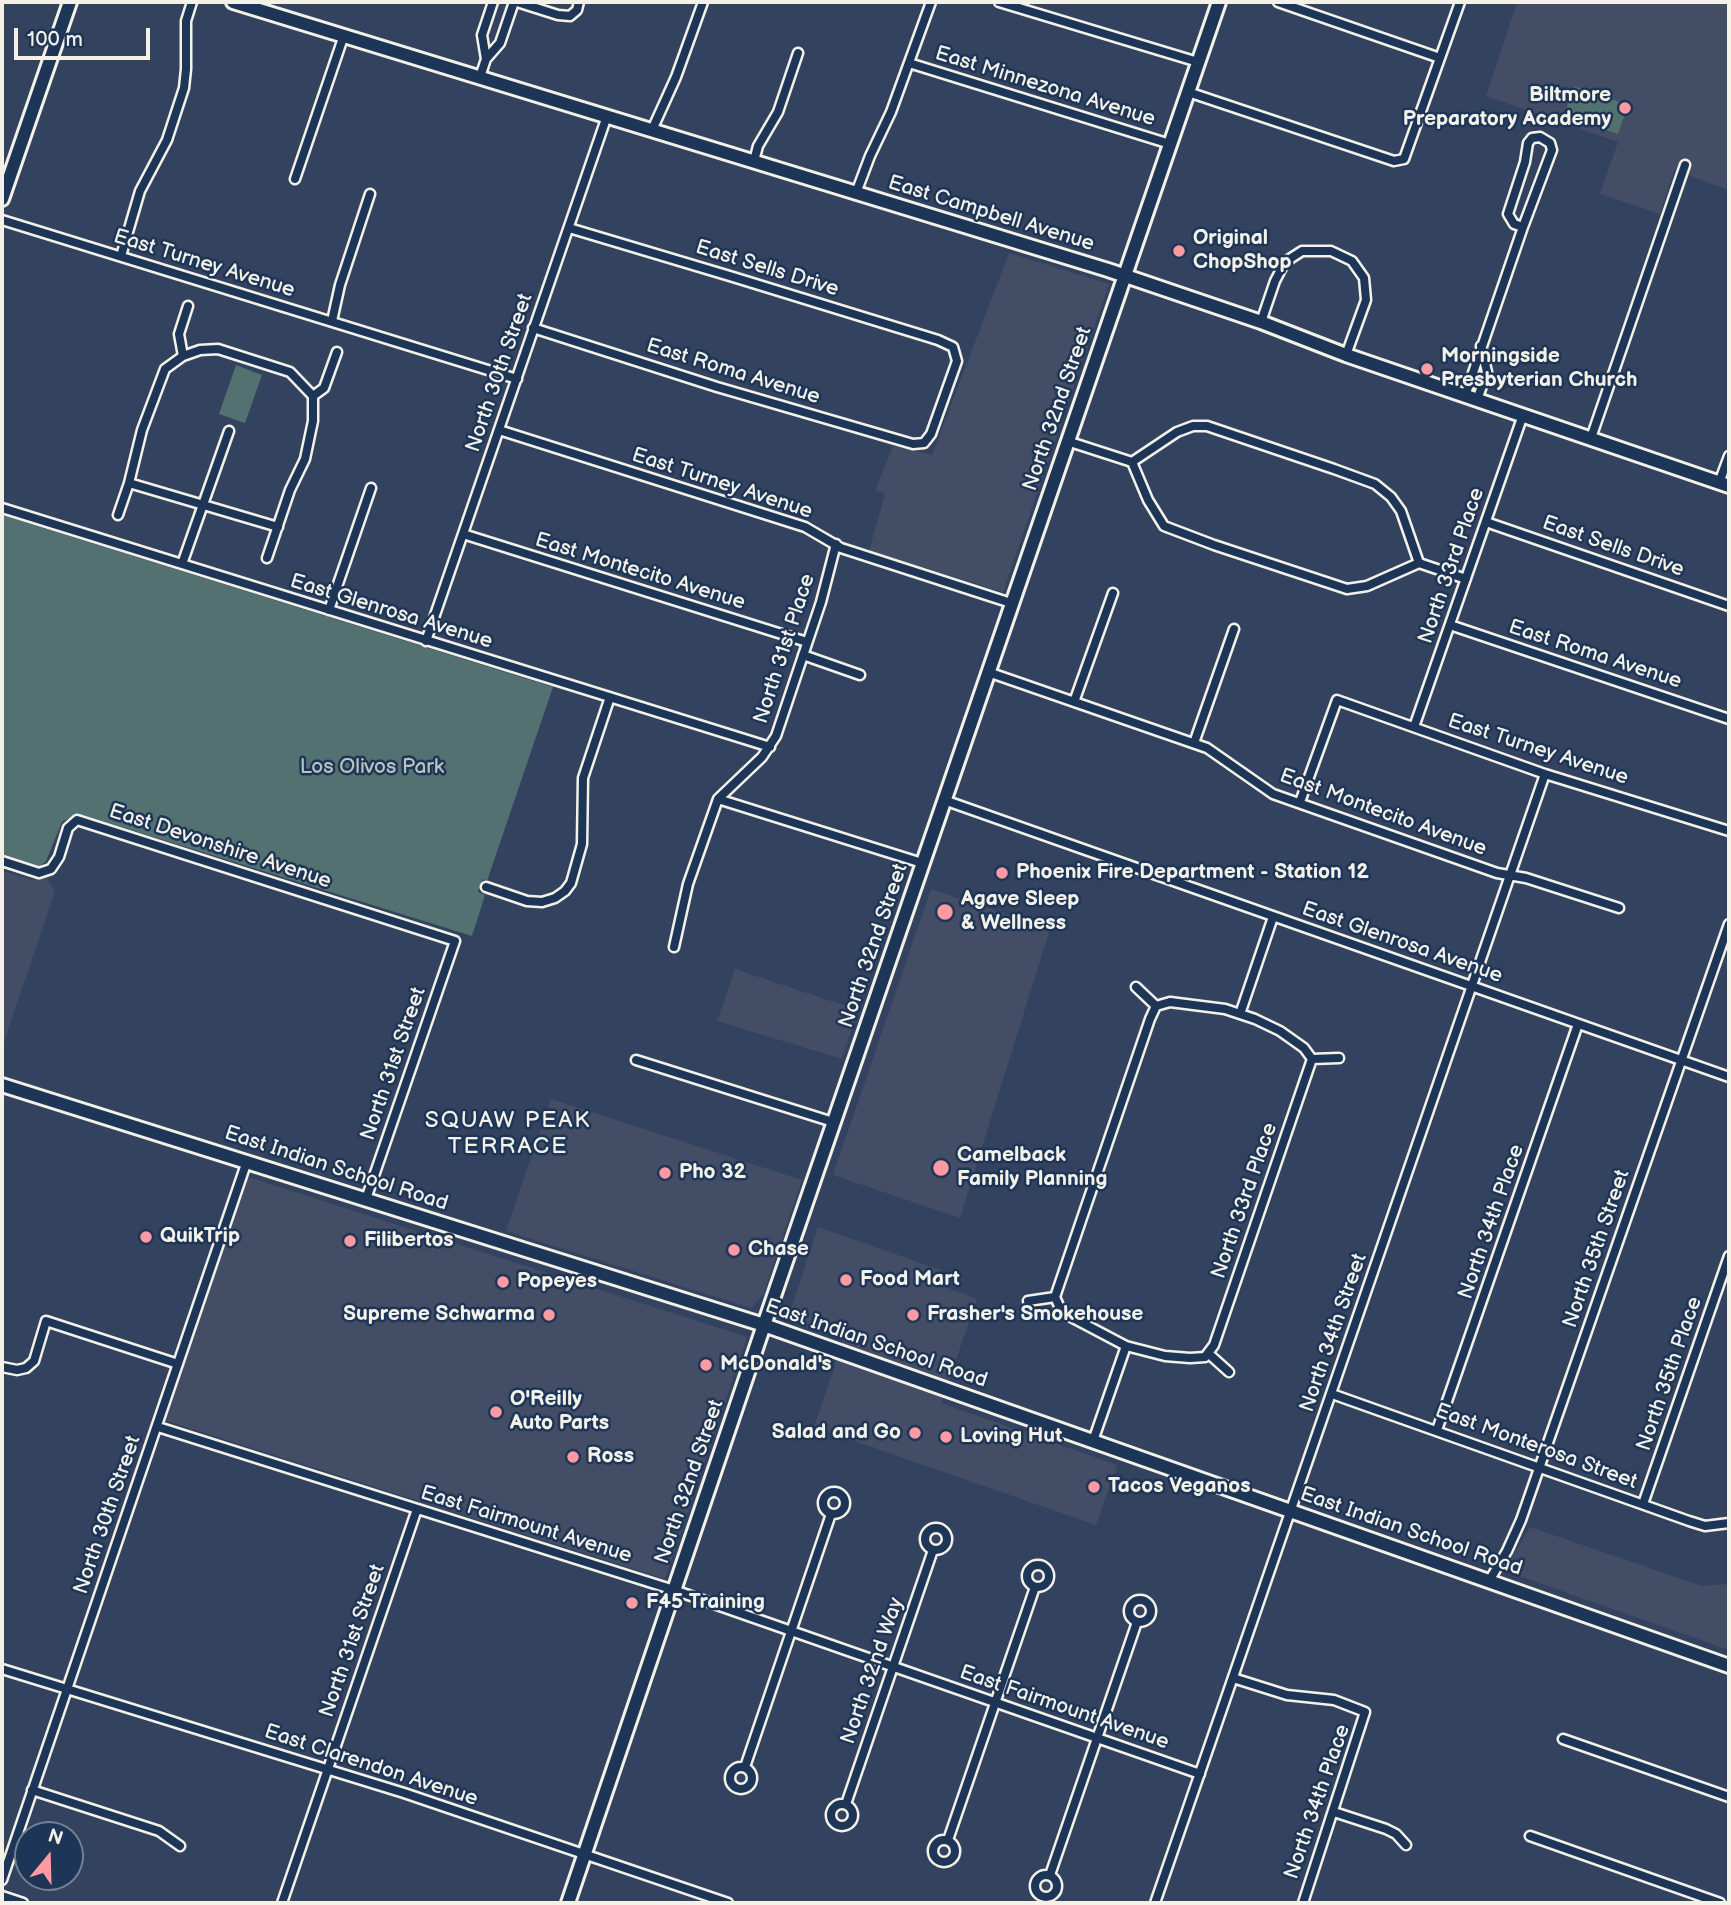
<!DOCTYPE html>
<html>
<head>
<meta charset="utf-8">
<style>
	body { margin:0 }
	#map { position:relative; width:1731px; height:1905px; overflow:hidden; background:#33435f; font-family:"Balsamiq Sans",sans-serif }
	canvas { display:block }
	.frame { position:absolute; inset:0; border:4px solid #f4f1e8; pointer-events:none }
	.north { position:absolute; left:14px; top:1821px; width:70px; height:70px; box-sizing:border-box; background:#1d3557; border:2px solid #738091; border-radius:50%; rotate:19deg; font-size:19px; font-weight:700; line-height:28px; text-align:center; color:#f4f1e8 }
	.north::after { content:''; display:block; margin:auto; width:24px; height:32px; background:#ff9aa2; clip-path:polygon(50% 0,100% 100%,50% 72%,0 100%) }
	.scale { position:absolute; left:14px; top:28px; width:136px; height:32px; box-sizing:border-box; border:4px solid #f4f1e8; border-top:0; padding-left:9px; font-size:21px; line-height:24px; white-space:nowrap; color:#f4f1e8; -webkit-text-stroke:5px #1d3557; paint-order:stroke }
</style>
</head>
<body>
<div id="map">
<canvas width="1731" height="1905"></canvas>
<div class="frame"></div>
<div class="north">N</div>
<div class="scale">100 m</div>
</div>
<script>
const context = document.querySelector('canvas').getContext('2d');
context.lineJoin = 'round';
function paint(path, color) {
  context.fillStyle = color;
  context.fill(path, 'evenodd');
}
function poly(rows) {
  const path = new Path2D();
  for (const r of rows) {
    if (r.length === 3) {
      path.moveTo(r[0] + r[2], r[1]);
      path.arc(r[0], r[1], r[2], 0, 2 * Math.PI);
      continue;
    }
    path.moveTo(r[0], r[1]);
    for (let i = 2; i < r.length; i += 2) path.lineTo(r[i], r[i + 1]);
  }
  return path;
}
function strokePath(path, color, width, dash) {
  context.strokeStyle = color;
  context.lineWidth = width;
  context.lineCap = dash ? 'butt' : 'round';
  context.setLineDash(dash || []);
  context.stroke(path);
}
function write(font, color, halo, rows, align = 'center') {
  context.font = font + ' "Balsamiq Sans",sans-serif';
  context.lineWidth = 5;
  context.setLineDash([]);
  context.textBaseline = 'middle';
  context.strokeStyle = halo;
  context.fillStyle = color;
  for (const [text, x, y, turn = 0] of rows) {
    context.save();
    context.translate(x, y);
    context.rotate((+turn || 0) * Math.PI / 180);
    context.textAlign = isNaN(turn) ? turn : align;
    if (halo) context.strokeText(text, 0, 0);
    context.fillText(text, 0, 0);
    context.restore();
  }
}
const built = poly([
	[1517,2,1729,2,1729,190,1674,170,1660,214,1600,194,1618,142,1486,96],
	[1009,253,1109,284,1003,592,869,551,885,494,875,490,893,446,932,455],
	[2,871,32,880,47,878,55,891,2,1048],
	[931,889,1050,929,960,1218,833,1175],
	[735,969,858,1010,842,1059,717,1021],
	[551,1099,802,1180,763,1295,751,1308,506,1231],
	[248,1177,747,1337,665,1579,164,1420],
	[818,1227,941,1270,937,1284,977,1299,941,1403,1117,1465,1096,1525,814,1427,844,1338,793,1320,790,1312],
	[1530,1527,1702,1586,1729,1584,1729,1650,1511,1573,1508,1564]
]);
const green = poly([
	[1574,86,1628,105,1618,134,1564,115],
	[236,365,262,375,245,423,219,414],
	[2,515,553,687,487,881,483,879,478,892,485,895,472,936,83,815,73,816,62,822,46,861,39,867,2,855]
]);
const street = poly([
	[517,2,558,15,570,16,577,10,579,2],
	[999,2,1198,62],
	[1278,2,1440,58],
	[486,59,482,35,493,2],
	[909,63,1170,144],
	[480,77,486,59,500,43,514,2],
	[1188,92,1394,161,1404,159,1460,2],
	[652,130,676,77,703,2],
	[754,161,758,146,778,112,798,53],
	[295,179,344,35],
	[856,193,870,156,891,112,931,2],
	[2,220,517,379],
	[121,256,140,191,167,140,184,88,186,69,186,21,192,2],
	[332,321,340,285,370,194],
	[1261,322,1275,281,1285,262,1302,251,1331,251,1352,261,1364,278,1366,300,1346,355],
	[533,328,717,387,913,444,924,443,931,434,957,361,953,347,938,340,733,277,569,228],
	[183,356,200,350,218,349,290,372,313,396],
	[313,396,324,388,337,352],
	[1465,396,1523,227,1552,150,1550,143,1540,137,1532,138,1528,143,1525,162,1508,214,1514,224,1523,227],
	[1477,400,1487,372,1481,346],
	[499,430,805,527,841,548,1011,603],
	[1591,438,1685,165],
	[1067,441,1132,462,1148,500,1164,526,1214,545,1347,589,1367,586,1419,563,1466,579],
	[1132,462,1177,432,1193,426,1207,426,1334,469,1375,484,1391,497,1401,511,1419,563],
	[129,483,278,527],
	[1719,483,1729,456],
	[2,508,770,747],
	[118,515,129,483,142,430,165,369,183,356,179,334,188,306],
	[1486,522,1729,606],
	[463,534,807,642],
	[267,558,290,490,305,459,313,421,313,396],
	[182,564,229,431],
	[329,610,371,488],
	[1450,625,1729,719],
	[426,641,607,116],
	[803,655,860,675],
	[988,672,1207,748,1273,794,1497,873,1526,878,1619,908],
	[1074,702,1113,593],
	[1414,727,1523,415],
	[1194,743,1234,629],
	[718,799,922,863],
	[944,800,1729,1077],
	[1300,802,1337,700,1545,774,1729,831],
	[2,861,39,873,51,869,59,857,68,828,77,820,455,941,366,1199],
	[486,887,527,901,542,902,555,898,565,891,571,883,582,844,583,778,610,697],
	[674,947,688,884,718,799,762,757,776,736,821,602,836,544],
	[1136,987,1156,1006],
	[1170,1002,1225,1009,1255,1019,1280,1031,1304,1048,1312,1059,1214,1345,1205,1357,1190,1358,1165,1356,1126,1346,1071,1317,1059,1306,1055,1297,1150,1019,1156,1006,1170,1002],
	[1240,1014,1273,917],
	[1312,1059,1339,1058],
	[636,1060,833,1122],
	[1028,1301,1055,1297],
	[1209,1354,1229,1372],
	[2,1367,17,1370,26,1368,34,1361,46,1321,178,1364],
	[1332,1394,1689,1521,1705,1526,1729,1523],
	[158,1427,674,1590,1200,1774],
	[1437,1430,1578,1024],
	[1093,1441,1126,1346],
	[834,1503,11],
	[1643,1504,1729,1256],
	[936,1539,11],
	[1038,1576,11],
	[1489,1581,1507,1551,1521,1520,1729,924],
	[1140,1611,11],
	[2,1669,404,1793,728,1903],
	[1233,1678,1287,1695,1334,1700,1365,1712,1303,1903],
	[1563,1739,1729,1797],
	[741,1778,11],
	[745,1767,831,1514],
	[32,1790,159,1831,180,1846],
	[842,1815,11],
	[846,1804,933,1550],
	[1334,1812,1386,1829,1396,1834,1406,1845],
	[1530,1836,1720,1903],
	[944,1851,11],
	[948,1840,1035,1587],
	[1046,1886,11],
	[1050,1875,1137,1622],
	[2,1880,247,1161],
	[2,1896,23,1903],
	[282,1903,417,1509],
	[1155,1903,1545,774]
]);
const secondary = poly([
	[233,2,1108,270,1261,322,1346,355,1729,486],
	[2,199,70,2],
	[2,1085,764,1325,1729,1666],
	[568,1903,764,1325,1219,2]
]);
const markers = [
	[1625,108,7,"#ff9aa2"],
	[1179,251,7,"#ff9aa2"],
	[1427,369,7,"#ff9aa2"],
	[1002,873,7,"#ff9aa2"],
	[945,912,9,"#ff9aa2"],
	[941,1168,9,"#ff9aa2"],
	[665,1173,7,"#ff9aa2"],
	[146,1237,7,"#ff9aa2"],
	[350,1241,7,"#ff9aa2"],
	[734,1250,7,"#ff9aa2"],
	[846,1280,7,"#ff9aa2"],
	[503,1282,7,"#ff9aa2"],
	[549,1315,7,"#ff9aa2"],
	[913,1315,7,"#ff9aa2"],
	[706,1365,7,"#ff9aa2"],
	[496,1412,7,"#ff9aa2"],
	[915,1433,7,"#ff9aa2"],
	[946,1437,7,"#ff9aa2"],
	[573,1457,7,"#ff9aa2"],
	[1094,1487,7,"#ff9aa2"],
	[632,1603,7,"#ff9aa2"]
];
const streetNames = [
	["East Minnezona Avenue",1045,87,17],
	["East Campbell Avenue",991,214,17],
	["East Turney Avenue",204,264,17],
	["East Sells Drive",767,269,17],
	["East Roma Avenue",733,372,17],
	["North 30th Street",500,373,-71],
	["North 32nd Street",1058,409,-71],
	["East Turney Avenue",722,484,18],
	["East Sells Drive",1613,547,19],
	["North 33rd Place",1452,566,-71],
	["East Montecito Avenue",640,572,17],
	["East Glenrosa Avenue",391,612,17],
	["North 31st Place",785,649,-72],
	["East Roma Avenue",1595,655,18],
	["East Turney Avenue",1538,750,18],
	["East Montecito Avenue",1383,813,20],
	["East Devonshire Avenue",220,847,18],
	["East Glenrosa Avenue",1402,943,19],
	["North 32nd Street",874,946,-71],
	["North 31st Street",394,1064,-71],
	["East Indian School Road",336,1169,18],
	["North 33rd Place",1245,1201,-71],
	["North 34th Place",1492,1222,-71],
	["North 35th Street",1597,1249,-71],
	["North 34th Street",1334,1333,-71],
	["East Indian School Road",876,1344,19],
	["North 35th Place",1670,1374,-71],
	["East Monterosa Street",1536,1447,20],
	["North 32nd Street",690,1482,-71],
	["North 30th Street",108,1515,-71],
	["East Fairmount Avenue",526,1525,17],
	["East Indian School Road",1411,1532,19],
	["North 31st Street",353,1641,-71],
	["North 32nd Way",873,1671,-71],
	["East Fairmount Avenue",1064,1708,19],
	["East Clarendon Avenue",371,1766,18],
	["North 34th Place",1318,1802,-71]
];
const poiNames = [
	["Biltmore",1611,96,"right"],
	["Preparatory Academy",1611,120,"right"],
	["Original",1193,239],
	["ChopShop",1193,263],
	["Morningside",1441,357],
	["Presbyterian Church",1441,381],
	["Phoenix Fire Department - Station 12",1016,873],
	["Agave Sleep",961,900],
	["& Wellness",961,924],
	["Camelback",957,1156],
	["Family Planning",957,1180],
	["Pho 32",679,1173],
	["QuikTrip",160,1237],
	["Filibertos",364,1241],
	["Chase",748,1250],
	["Food Mart",860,1280],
	["Popeyes",517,1282],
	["Supreme Schwarma",535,1315,"right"],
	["Frasher's Smokehouse",927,1315],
	["McDonald's",720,1365],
	["O'Reilly",510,1400],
	["Auto Parts",510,1424],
	["Salad and Go",901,1433,"right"],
	["Loving Hut",960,1437],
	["Ross",587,1457],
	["Tacos Veganos",1108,1487],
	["F45 Training",646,1603]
];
const parkNames = [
	["Los Olivos Park",372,768]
];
const neighbourhoodNames = [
	["SQUAW PEAK",508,1121],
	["TERRACE",508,1147]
];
paint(built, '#434d65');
paint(green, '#537170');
strokePath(street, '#f4f1e8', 13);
strokePath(secondary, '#f4f1e8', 18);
strokePath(street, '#1d3557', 8);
strokePath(secondary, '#1d3557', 12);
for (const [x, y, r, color] of markers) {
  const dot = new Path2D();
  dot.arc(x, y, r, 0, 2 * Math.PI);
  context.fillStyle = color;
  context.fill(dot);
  strokePath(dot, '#1d3557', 2.5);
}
write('21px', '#f4f1e8', '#1d3557', streetNames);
write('bold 21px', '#f4f1e8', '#1d3557', poiNames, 'left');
write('21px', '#bcc4be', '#1d3557', parkNames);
context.letterSpacing = '2px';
write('23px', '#f4f1e8', '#1d3557', neighbourhoodNames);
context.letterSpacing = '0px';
</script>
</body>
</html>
